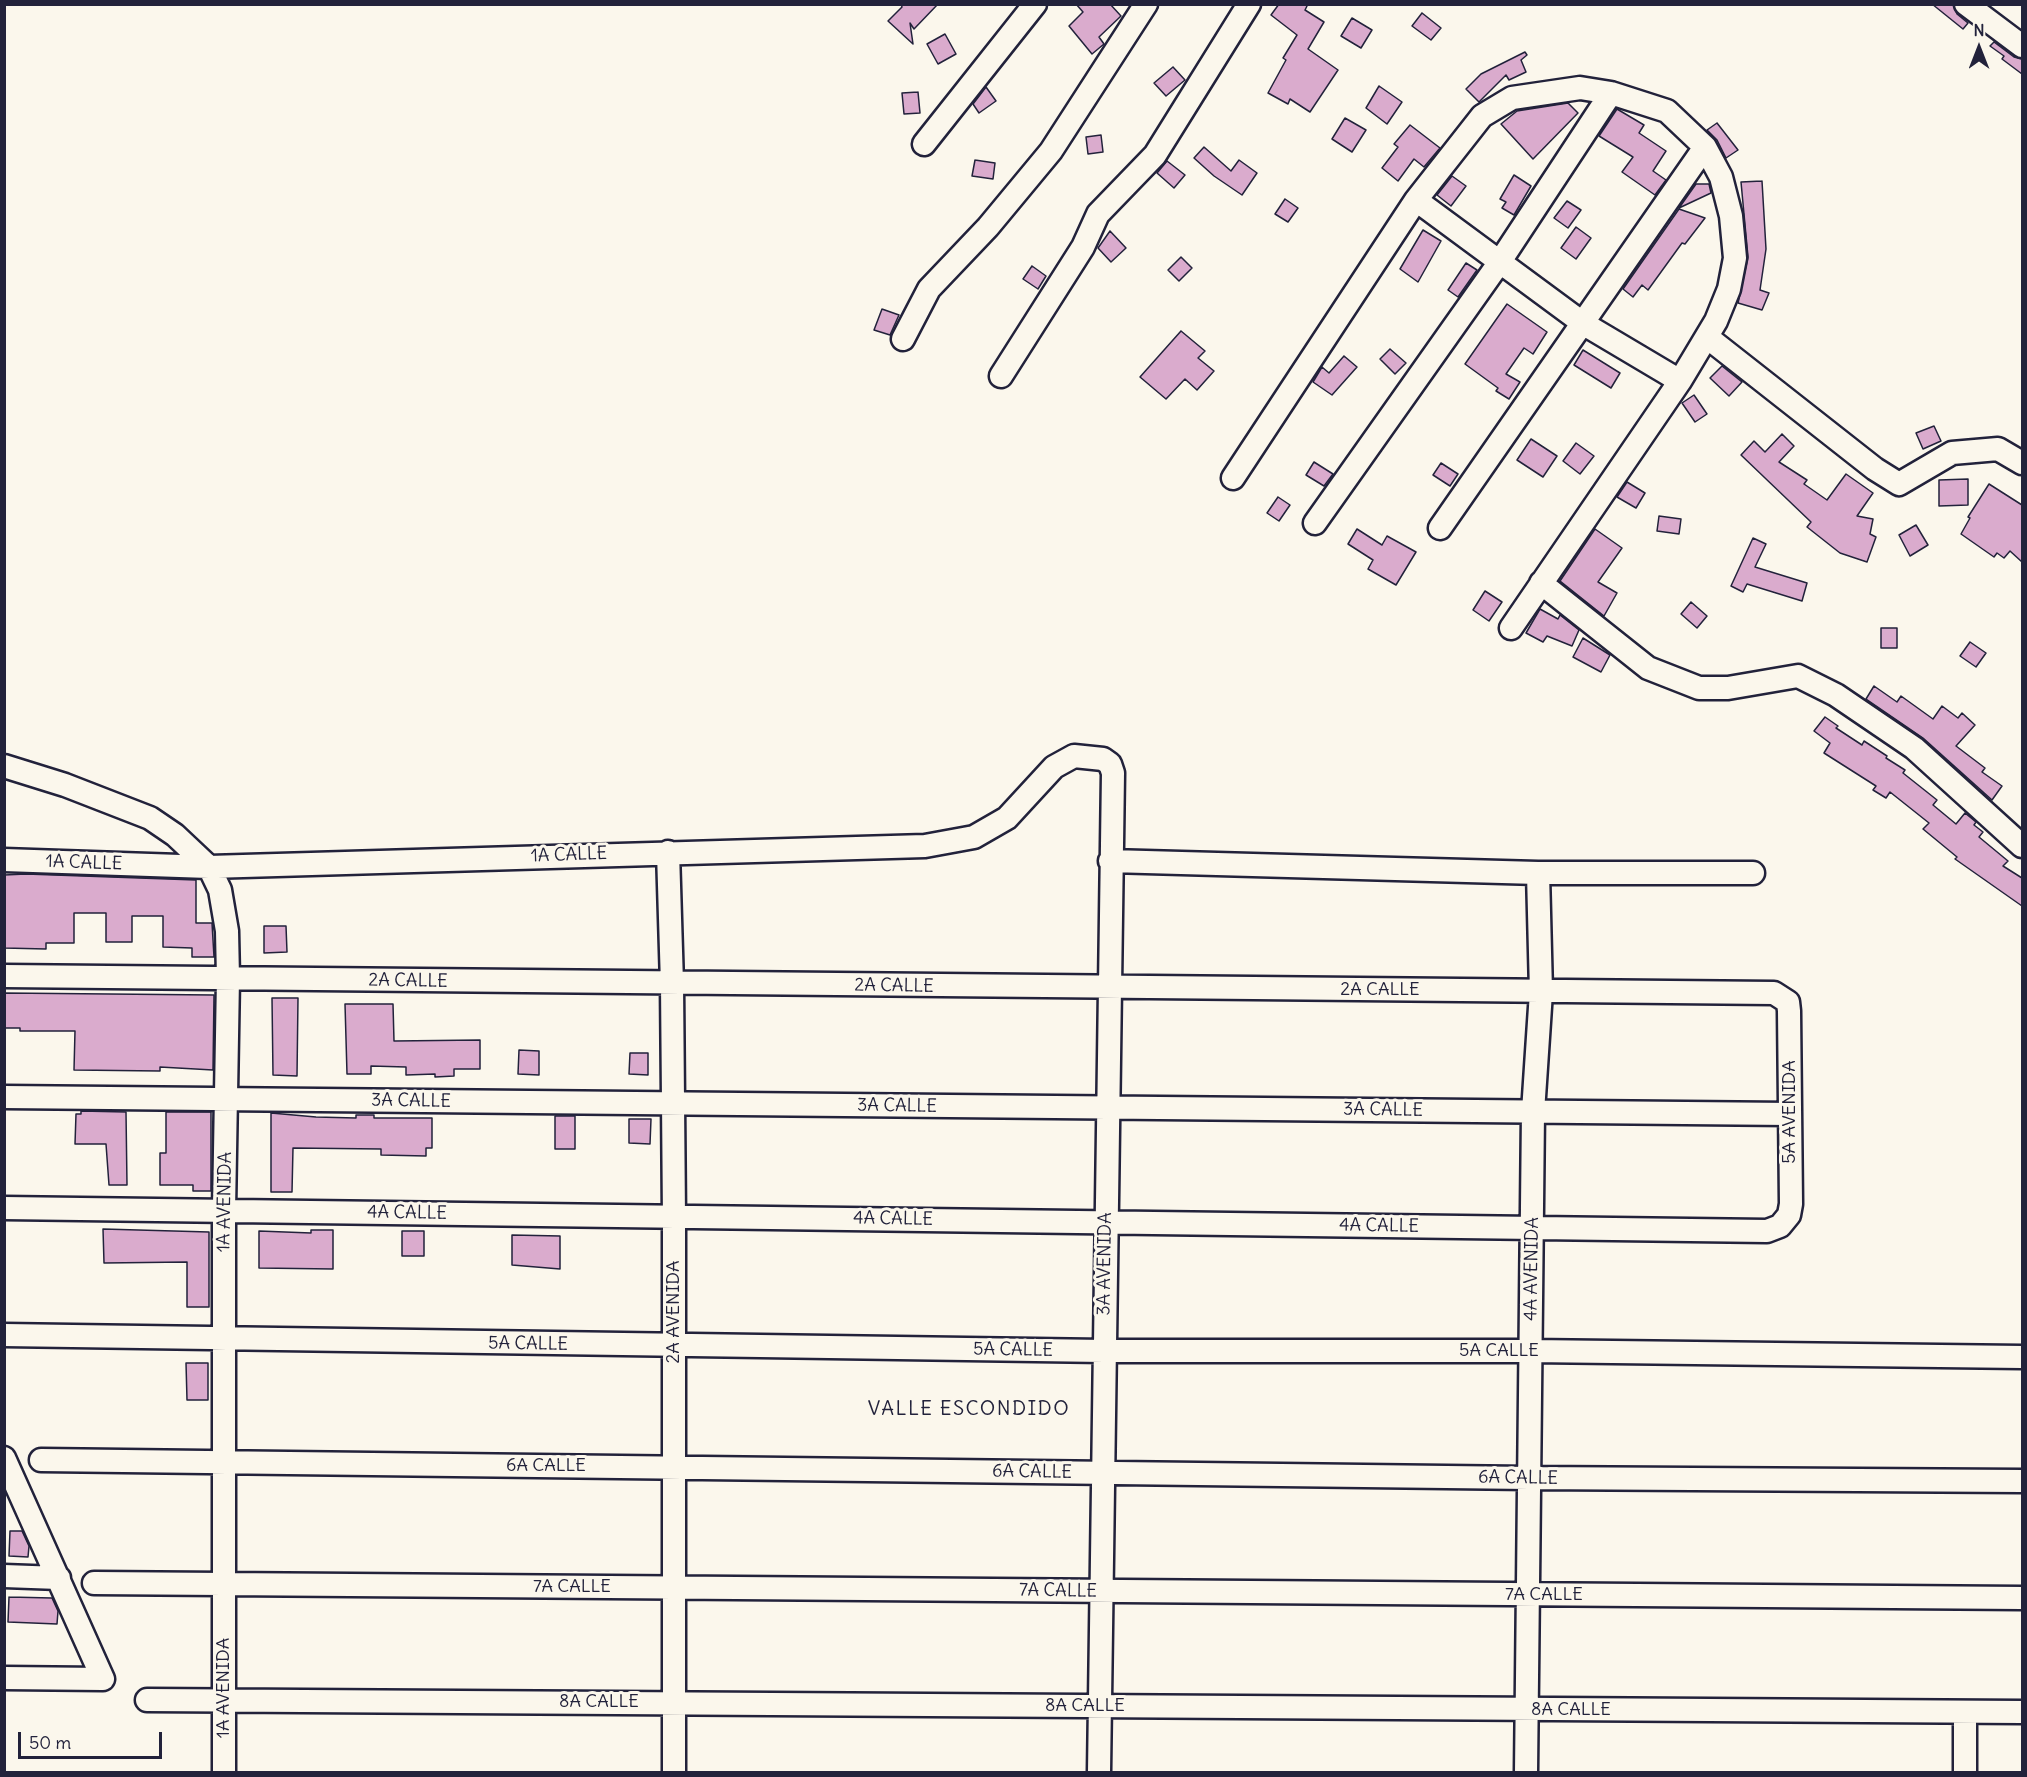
<!DOCTYPE html>
<html>
<head>
<meta charset="utf-8">
<style>
	body { margin:0 }
	#map { position:relative; width:2027px; height:1777px; overflow:hidden; background:#fbf7ec; font-family:Delius,sans-serif }
	canvas { display:block }
	.frame { position:absolute; inset:0; border:6px solid #22223b; pointer-events:none }
	.north { position:absolute; left:1949px; top:18px; width:60px; height:60px; -webkit-text-stroke:4px #fbf7ec; paint-order:stroke; rotate:0deg; font-size:16px; font-weight:700; line-height:24px; text-align:center; color:#22223b }
	.north::after { content:''; display:block; margin:auto; width:21px; height:27px; background:#22223b; clip-path:polygon(50% 0,100% 100%,50% 72%,0 100%) }
	.scale { position:absolute; left:18px; top:1732px; width:144px; height:27px; box-sizing:border-box; border:3px solid #22223b; border-top:0; padding-left:8px; font-size:18px; line-height:21px; white-space:nowrap; color:#22223b; -webkit-text-stroke:4px #fbf7ec; paint-order:stroke }
</style>
</head>
<body>
<div id="map">
<canvas width="2027" height="1777"></canvas>
<div class="frame"></div>
<div class="north">N</div>
<div class="scale">50 m</div>
</div>
<script>
const context = document.querySelector('canvas').getContext('2d');
context.lineJoin = 'round';
function paint(path, color) {
  context.fillStyle = color;
  context.fill(path, 'evenodd');
}
function poly(rows) {
  const path = new Path2D();
  for (const r of rows) {
    path.moveTo(r[0], r[1]);
    for (let i = 2; i < r.length; i += 2) path.lineTo(r[i], r[i + 1]);
  }
  return path;
}
function strokePath(path, color, width, dash) {
  context.strokeStyle = color;
  context.lineWidth = width;
  context.lineCap = dash ? 'butt' : 'round';
  context.setLineDash(dash || []);
  context.stroke(path);
}
function write(font, color, halo, rows, align = 'center') {
  context.font = font + ' Delius,sans-serif';
  context.lineWidth = 6;
  context.setLineDash([]);
  context.textBaseline = 'middle';
  context.strokeStyle = halo;
  context.fillStyle = color;
  for (const [text, x, y, turn = 0] of rows) {
    context.save();
    context.translate(x, y);
    context.rotate((+turn || 0) * Math.PI / 180);
    context.textAlign = isNaN(turn) ? turn : align;
    if (halo) context.strokeText(text, 0, 0);
    context.fillText(text, 0, 0);
    context.restore();
  }
}
const building = poly([
	[901,4,938,4,914,29,910,23,913,44,888,21,902,7,901,4],
	[1076,4,1110,4,1121,16,1099,37,1104,44,1092,54,1069,26,1083,12,1076,4],
	[1279,4,1308,4,1305,10,1324,22,1308,49,1338,70,1310,112,1290,99,1288,104,1268,93,1286,60,1283,58,1297,35,1271,15,1279,4],
	[1932,4,1953,4,1957,14,1968,23,1963,29,1932,4],
	[1422,13,1441,28,1431,40,1412,26,1422,13],
	[1352,18,1372,30,1361,48,1341,36,1352,18],
	[945,34,956,54,938,64,927,44,945,34],
	[1994,42,2014,57,2022,59,2022,74,2002,59,2004,56,1990,46,1994,42],
	[1525,52,1527,55,1521,60,1526,72,1509,80,1506,75,1479,102,1466,89,1481,74,1525,52],
	[1173,67,1185,80,1166,96,1154,83,1173,67],
	[1379,86,1402,102,1387,124,1366,108,1379,86],
	[986,87,996,101,979,113,973,104,986,87],
	[918,92,920,113,904,114,902,93,918,92],
	[1568,103,1578,113,1533,159,1501,124,1517,111,1568,103],
	[1617,109,1644,125,1639,133,1666,151,1653,171,1666,180,1655,195,1622,172,1633,157,1599,136,1617,109],
	[1345,118,1366,130,1352,152,1332,139,1345,118],
	[1717,123,1738,150,1726,158,1717,140,1707,130,1717,123],
	[1410,125,1440,148,1424,167,1414,159,1398,181,1382,168,1398,147,1394,144,1410,125],
	[1101,135,1103,152,1088,154,1086,137,1101,135],
	[1204,147,1231,171,1239,160,1257,173,1242,195,1214,176,1194,158,1204,147],
	[975,160,995,163,993,179,972,176,975,160],
	[1167,161,1185,175,1174,188,1157,173,1167,161],
	[1514,175,1531,186,1514,215,1502,208,1506,202,1500,199,1514,175],
	[1452,176,1466,186,1451,206,1437,195,1452,176],
	[1762,181,1766,249,1760,290,1769,293,1762,310,1738,303,1748,257,1741,182,1762,181],
	[1696,184,1709,184,1711,193,1679,208,1696,184],
	[1285,199,1298,208,1288,222,1275,214,1285,199],
	[1567,201,1581,210,1568,228,1554,218,1567,201],
	[1679,209,1705,218,1685,244,1682,243,1648,290,1642,285,1633,297,1623,289,1679,209],
	[1576,227,1591,238,1576,259,1561,248,1576,227],
	[1423,230,1441,241,1418,282,1400,269,1423,230],
	[1110,231,1126,248,1111,262,1098,248,1110,231],
	[1181,257,1192,268,1179,281,1168,270,1181,257],
	[1466,263,1477,270,1458,297,1448,290,1466,263],
	[1032,266,1046,276,1038,289,1023,279,1032,266],
	[1507,304,1547,332,1533,354,1524,348,1506,374,1520,382,1509,399,1496,391,1498,388,1465,364,1507,304],
	[882,309,899,315,890,335,874,330,882,309],
	[1181,331,1205,351,1198,358,1214,371,1197,390,1185,379,1166,399,1140,377,1181,331],
	[1390,349,1406,363,1395,374,1380,359,1390,349],
	[1583,350,1620,373,1611,388,1574,365,1583,350],
	[1344,356,1357,367,1332,395,1313,382,1322,367,1329,373,1344,356],
	[1722,366,1742,382,1729,396,1710,378,1722,366],
	[1694,395,1707,414,1695,422,1682,403,1694,395],
	[1934,426,1941,441,1923,449,1916,433,1934,426],
	[1782,434,1794,446,1779,462,1807,480,1804,484,1827,500,1846,474,1873,493,1857,516,1873,519,1870,534,1876,537,1867,562,1840,553,1807,527,1811,522,1741,455,1754,441,1765,452,1782,434],
	[1531,439,1557,456,1543,477,1517,460,1531,439],
	[1576,443,1594,456,1580,474,1563,461,1576,443],
	[1314,462,1333,474,1324,486,1306,475,1314,462],
	[1441,463,1458,474,1450,486,1433,475,1441,463],
	[1968,479,1968,505,1939,506,1939,480,1968,479],
	[1627,482,1645,493,1636,508,1617,497,1627,482],
	[1989,484,2022,505,2022,562,2010,551,2004,558,1997,553,1994,557,1961,534,1970,518,1968,517,1989,484],
	[1278,497,1290,505,1279,521,1267,513,1278,497],
	[1659,516,1681,519,1679,534,1657,531,1659,516],
	[1916,525,1928,545,1910,556,1899,535,1916,525],
	[1357,529,1382,545,1387,536,1416,552,1396,585,1368,569,1373,560,1348,544,1357,529],
	[1595,529,1622,548,1598,582,1617,593,1604,616,1560,581,1595,529],
	[1753,538,1766,544,1755,567,1807,583,1802,601,1747,584,1743,592,1731,586,1753,538],
	[1485,591,1502,602,1489,621,1473,610,1485,591],
	[1691,602,1707,616,1697,628,1681,614,1691,602],
	[1540,609,1558,619,1560,615,1579,630,1572,646,1547,636,1543,642,1526,633,1540,609],
	[1881,628,1897,628,1897,648,1881,648,1881,628],
	[1583,638,1610,655,1601,672,1573,657,1583,638],
	[1970,642,1986,653,1976,667,1960,656,1970,642],
	[1874,686,1897,702,1901,696,1933,719,1942,706,1958,718,1962,713,1975,725,1956,746,1985,768,1982,772,2002,786,1992,800,1923,738,1866,699,1874,686],
	[1825,717,1838,726,1836,728,1862,745,1864,741,1887,756,1886,758,1905,770,1903,773,1937,800,1933,805,1956,824,1965,813,1976,822,1974,825,1983,832,1979,837,2008,861,2003,866,2022,878,2022,906,1955,859,1957,857,1923,829,1929,823,1890,792,1886,798,1873,790,1876,786,1824,753,1830,743,1814,731,1825,717],
	[26,874,196,880,196,923,212,923,214,957,192,957,192,948,163,947,163,916,132,916,132,942,106,942,106,913,74,913,74,943,46,943,46,949,4,948,4,875,26,874],
	[264,926,286,926,287,952,264,953,264,926],
	[4,993,214,995,213,1070,160,1067,160,1071,74,1070,75,1031,20,1031,20,1028,4,1028,4,993],
	[272,998,298,998,297,1076,273,1075,272,998],
	[345,1004,393,1004,394,1041,480,1040,480,1069,454,1069,454,1076,435,1077,435,1074,406,1075,406,1067,371,1066,371,1074,347,1074,345,1004],
	[519,1050,539,1051,539,1075,518,1074,519,1050],
	[630,1053,648,1053,648,1075,629,1074,630,1053],
	[81,1111,126,1112,127,1185,109,1185,106,1144,75,1144,76,1114,81,1114,81,1111],
	[166,1112,211,1112,211,1191,193,1191,193,1185,160,1185,160,1153,166,1153,166,1112],
	[271,1113,316,1117,356,1118,356,1115,374,1115,374,1118,432,1118,432,1148,426,1148,426,1156,381,1155,381,1149,293,1148,292,1192,271,1192,271,1113],
	[555,1116,575,1116,575,1149,555,1149,555,1116],
	[629,1119,651,1119,650,1144,629,1143,629,1119],
	[103,1229,209,1232,209,1307,187,1307,187,1262,104,1263,103,1229],
	[311,1230,333,1230,333,1269,259,1268,259,1231,311,1233,311,1230],
	[402,1231,424,1231,424,1256,402,1256,402,1231],
	[512,1235,560,1236,560,1269,512,1265,512,1235],
	[186,1363,208,1363,208,1400,187,1400,186,1363],
	[10,1531,22,1531,29,1546,28,1557,9,1556,10,1531],
	[9,1597,52,1598,58,1611,57,1624,8,1622,9,1597]
]);
const street = poly([
	[1966,4,2022,46],
	[924,144,1035,4],
	[1416,200,1584,324,1680,381],
	[1707,337,1875,469,1899,484,1952,453,1998,449,2022,463],
	[903,339,929,289,988,227,1051,151,1146,4],
	[1001,376,1083,247,1098,214,1155,155,1249,4],
	[1233,478,1416,200,1482,116,1512,98,1580,88,1611,93,1667,111,1705,147,1721,177,1731,216,1735,258,1729,289,1716,321,1680,381,1511,628],
	[1315,523,1499,263,1611,93],
	[1440,528,1705,147],
	[1541,583,1648,668,1699,688,1728,688,1798,676,1836,695,1914,748,2022,846],
	[4,766,65,785,150,818,175,835,209,867,220,890,227,931,228,978,224,1210,224,1772],
	[668,852,672,984,674,1217,674,1772],
	[4,860,209,867,925,846,974,837,1007,818,1054,767,1074,756,1103,759,1110,764,1113,773,1099,1772],
	[1110,861,1538,873,1753,873],
	[4,976,1774,993,1788,1002,1789,1011,1791,1204,1789,1215,1780,1226,1767,1231,4,1208],
	[4,1097,1790,1114],
	[4,1335,1104,1351,1531,1351,2022,1357],
	[4,1458,103,1679,4,1678],
	[41,1460,1529,1478,2022,1481],
	[4,1576,59,1578],
	[94,1583,2022,1598],
	[147,1700,2022,1712],
	[1526,1772,1533,1112,1541,992,1538,873],
	[1965,1772,1965,1712]
]);
const streetNames = [
	["1A CALLE",569,855,-2],
	["1A CALLE",84,863,2],
	["2A CALLE",408,981,1],
	["2A CALLE",894,986,1],
	["2A CALLE",1380,990],
	["3A CALLE",411,1101,1],
	["3A CALLE",897,1106,1],
	["3A CALLE",1383,1110,1],
	["5A AVENIDA",1790,1112,-90],
	["1A AVENIDA",225,1202,-89],
	["4A CALLE",407,1213,1],
	["4A CALLE",893,1219,1],
	["4A CALLE",1379,1226,1],
	["3A AVENIDA",1105,1264,-89],
	["4A AVENIDA",1532,1269,-89],
	["2A AVENIDA",674,1312,-90],
	["5A CALLE",528,1344,1],
	["5A CALLE",1013,1350,1],
	["5A CALLE",1499,1351],
	["6A CALLE",546,1466],
	["6A CALLE",1032,1472,1],
	["6A CALLE",1518,1478,1],
	["7A CALLE",572,1587],
	["7A CALLE",1058,1591,1],
	["7A CALLE",1544,1595],
	["1A AVENIDA",224,1688,-90],
	["8A CALLE",599,1702],
	["8A CALLE",1085,1706],
	["8A CALLE",1571,1710]
];
const neighbourhoodNames = [
	["VALLE ESCONDIDO",969,1409]
];
paint(building, '#daabcd');
strokePath(building, '#22223b', 1.5);
strokePath(street, '#22223b', 27);
strokePath(street, '#fbf7ec', 22);
write('18px', '#22223b', '#fbf7ec', streetNames);
context.letterSpacing = '1.5px';
write('20px', '#22223b', '#fbf7ec', neighbourhoodNames);
context.letterSpacing = '0px';
</script>
</body>
</html>
